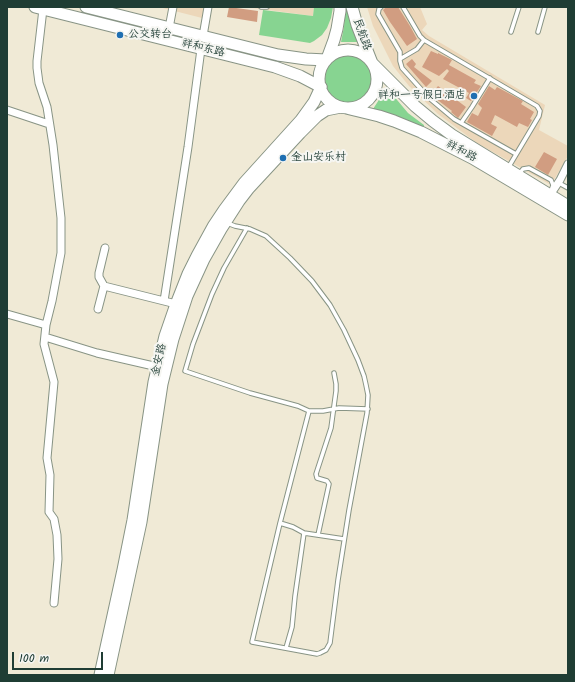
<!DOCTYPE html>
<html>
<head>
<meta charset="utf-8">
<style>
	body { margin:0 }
	#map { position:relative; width:575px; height:682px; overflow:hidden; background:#f0ead6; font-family:Kalam,sans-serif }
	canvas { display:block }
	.frame { position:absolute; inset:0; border:8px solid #1f3d34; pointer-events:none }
	.scale { position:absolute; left:12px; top:652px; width:91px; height:18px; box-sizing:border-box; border:2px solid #1f3d34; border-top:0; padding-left:5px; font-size:12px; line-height:14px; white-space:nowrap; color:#1f3d34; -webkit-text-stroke:3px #f6f6f2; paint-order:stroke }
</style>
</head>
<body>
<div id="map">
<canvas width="575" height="682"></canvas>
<div class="frame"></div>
<div class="scale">100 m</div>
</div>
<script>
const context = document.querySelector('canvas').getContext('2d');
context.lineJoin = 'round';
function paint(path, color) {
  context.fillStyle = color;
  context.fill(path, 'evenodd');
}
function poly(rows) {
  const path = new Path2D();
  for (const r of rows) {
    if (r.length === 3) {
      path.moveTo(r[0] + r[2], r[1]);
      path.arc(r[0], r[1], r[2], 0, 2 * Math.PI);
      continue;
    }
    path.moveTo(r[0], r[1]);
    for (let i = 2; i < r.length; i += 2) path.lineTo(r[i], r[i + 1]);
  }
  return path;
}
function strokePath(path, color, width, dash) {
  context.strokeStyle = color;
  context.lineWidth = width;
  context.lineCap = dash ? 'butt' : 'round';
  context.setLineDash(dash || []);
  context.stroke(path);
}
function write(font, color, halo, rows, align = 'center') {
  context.font = font + ' Kalam,"LXGW WenKai TC",sans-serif';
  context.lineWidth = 4;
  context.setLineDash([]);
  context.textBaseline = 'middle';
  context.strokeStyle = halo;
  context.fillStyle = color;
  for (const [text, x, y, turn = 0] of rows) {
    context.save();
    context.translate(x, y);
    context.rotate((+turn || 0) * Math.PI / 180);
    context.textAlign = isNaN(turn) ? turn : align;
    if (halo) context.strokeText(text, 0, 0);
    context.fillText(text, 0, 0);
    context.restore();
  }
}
const built = poly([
	[159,7,204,7,202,18],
	[246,7,314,7,313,16],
	[367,7,420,7,427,24,422,30,429,36,545,105,539,130,568,146,568,156,551,185,477,143,438,114,409,86,393,66,373,26]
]);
const green = poly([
	[314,7,333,7,331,18,327,28,322,35,314,41,310,43,259,35,263,10,313,16],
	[345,8,347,8,359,41,358,42,341,42,344,27],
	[349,79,24],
	[387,88,408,113,424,125,424,127,402,118,374,110,373,109,386,89]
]);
const building = poly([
	[229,7,258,11,257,22,227,17],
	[386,7,398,7,410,26,417,39,407,46,390,22,383,10],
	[431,51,438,54,438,53,452,60,449,65,476,80,474,83,481,86,471,101,466,98,469,93,443,79,449,71,447,69,439,76,422,67],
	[412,59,416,64,414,67,432,81,426,87,406,64],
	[438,86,466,107,458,118,451,112,452,111,431,95],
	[489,86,495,90,497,87,523,101,521,104,534,112,530,119,532,120,528,127,519,123,517,127,495,115,491,124,497,127,492,136,467,122,472,113,478,116,482,108,478,104],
	[544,152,557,159,548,175,535,167]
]);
const service = poly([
	[261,7,267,7],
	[381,7,379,9,378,14,400,52,400,61,402,68,429,98,454,119,516,154],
	[403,7,420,36,424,40,537,106,540,111,539,116,508,168],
	[511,32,519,7],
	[538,32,545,7],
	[400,59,417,49,424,40],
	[461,123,472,107,490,78],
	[519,174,523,169,529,168,551,180,553,185,552,188],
	[559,183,568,188],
	[227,223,235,226,250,229,266,236,290,258,312,281,330,305,344,330,358,360,364,376,366,385,368,395,367,413,349,510,338,580,330,643,326,650,320,653,317,654,252,642,280,523,309,411],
	[247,228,224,268,212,294,193,344,185,371,250,393,298,406,309,411,323,411,339,408,368,409],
	[280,523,293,527,304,533,344,539],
	[318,535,329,484,327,481,317,478,316,474,331,428,336,391,336,384,334,373],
	[286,648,292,627,295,596,304,533]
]);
const minor = poly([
	[43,9,37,61,37,68,39,83,47,107,53,145,61,218,61,253,52,301,46,325,44,344,54,382,47,458,50,475,49,512,54,519,57,535,58,559,54,603],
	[169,28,173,7],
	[203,36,208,7],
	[7,110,49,124],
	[550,195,560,180,568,164],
	[104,286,164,301],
	[176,304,164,301,188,147,201,49],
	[98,309,104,286,99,277,99,273,105,248],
	[7,314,46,325],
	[45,337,97,353,158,367]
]);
const primary = poly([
	[35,7,275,67,300,76,321,87],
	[86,7,278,55,306,59,326,60]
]);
const trunk = poly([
	[352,7,357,25,372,63,415,106,433,121,452,135,568,206],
	[348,79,29],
	[327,59,334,40,337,29,340,11,340,7],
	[346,108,379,116,394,121,421,132,472,158,568,215],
	[100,675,123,570,133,520,154,382,165,336,175,307,188,274,197,256,214,225,224,210,244,183,301,120,314,102,321,87],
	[108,675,141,522,162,384,173,339,187,296,204,259,221,229,239,201,249,188,300,133,317,116,326,110,341,107]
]);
const markers = [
	[120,35,4,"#1f6fb2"],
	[474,96,4,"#1f6fb2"],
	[283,158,4,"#1f6fb2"]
];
const poiNames = [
	["公交转台",128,35],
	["祥和一号假日酒店",466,96,"right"],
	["金山安乐村",291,158]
];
const streetNames = [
	["民航路",361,35,70],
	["祥和东路",203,49,14],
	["祥和路",461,152,28],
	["金安路",160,360,-77]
];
paint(built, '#ecd7ba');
paint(green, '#87d491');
paint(building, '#d19d81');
strokePath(service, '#889485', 5.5);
strokePath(minor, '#889485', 9);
strokePath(primary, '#889485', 13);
strokePath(trunk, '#889485', 13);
strokePath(service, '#fff', 3.5);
strokePath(minor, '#fff', 7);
strokePath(primary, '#fff', 11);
strokePath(trunk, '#fff', 11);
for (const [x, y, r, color] of markers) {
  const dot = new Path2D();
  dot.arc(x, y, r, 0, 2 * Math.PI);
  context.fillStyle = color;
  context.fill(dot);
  strokePath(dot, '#f6f6f2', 1.5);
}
write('11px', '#1f3d34', '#f6f6f2', poiNames, 'left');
write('11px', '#1f3d34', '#f6f6f2', streetNames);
</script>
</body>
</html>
